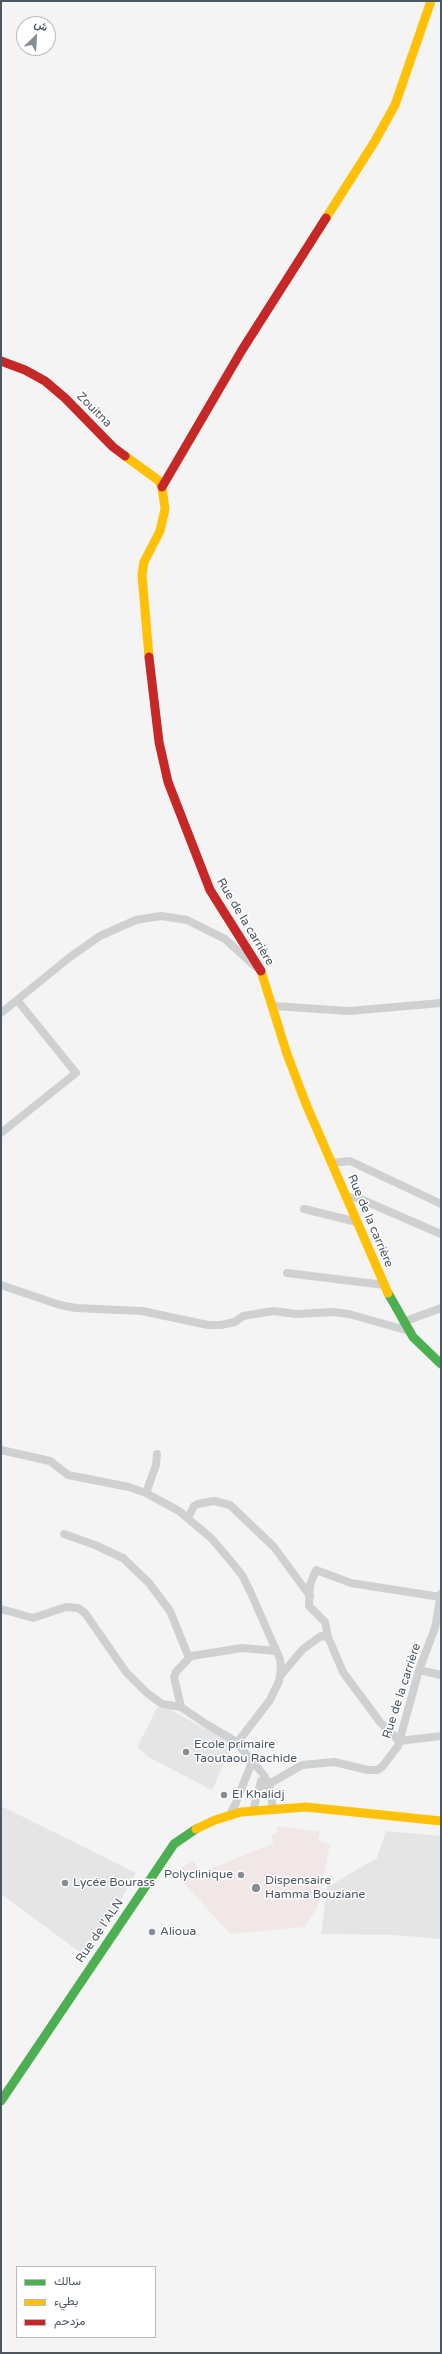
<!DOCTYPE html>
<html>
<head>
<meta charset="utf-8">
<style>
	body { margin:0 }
	#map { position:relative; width:442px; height:2354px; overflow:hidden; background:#f4f4f4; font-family:"Varela Round",Vazirmatn,sans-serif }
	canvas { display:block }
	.frame { position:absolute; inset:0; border:2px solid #4a5661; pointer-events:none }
	.legend { position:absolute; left:16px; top:2266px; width:140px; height:72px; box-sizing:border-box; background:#fff; border:1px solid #b7bbc0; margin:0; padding:5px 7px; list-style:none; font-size:12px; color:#4a5661 }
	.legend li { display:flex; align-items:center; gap:8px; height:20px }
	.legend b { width:20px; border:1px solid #b7bbc0 }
	.north { position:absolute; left:16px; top:16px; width:40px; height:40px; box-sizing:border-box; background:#fff; border:1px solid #b7bbc0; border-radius:50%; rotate:25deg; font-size:11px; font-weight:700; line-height:16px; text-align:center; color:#4a5661 }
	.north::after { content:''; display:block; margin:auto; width:14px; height:18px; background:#868d94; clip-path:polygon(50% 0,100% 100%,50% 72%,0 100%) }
</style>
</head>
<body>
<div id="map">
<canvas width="442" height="2354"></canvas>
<div class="frame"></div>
<ul class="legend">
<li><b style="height:5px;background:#4caf50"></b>سالك</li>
<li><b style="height:5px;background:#ffc107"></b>بطيء</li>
<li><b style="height:5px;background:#c62828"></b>مزدحم</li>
</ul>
<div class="north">ش</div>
</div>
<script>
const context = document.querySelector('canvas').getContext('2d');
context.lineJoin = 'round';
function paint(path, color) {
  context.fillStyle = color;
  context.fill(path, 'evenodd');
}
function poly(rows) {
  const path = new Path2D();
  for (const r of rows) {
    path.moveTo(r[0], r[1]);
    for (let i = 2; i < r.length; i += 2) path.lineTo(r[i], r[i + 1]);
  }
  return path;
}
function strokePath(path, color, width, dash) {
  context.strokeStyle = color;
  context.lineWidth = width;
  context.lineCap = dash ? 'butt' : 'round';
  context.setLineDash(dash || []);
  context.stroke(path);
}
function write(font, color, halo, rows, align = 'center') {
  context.font = font + ' "Varela Round",sans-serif';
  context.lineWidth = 3;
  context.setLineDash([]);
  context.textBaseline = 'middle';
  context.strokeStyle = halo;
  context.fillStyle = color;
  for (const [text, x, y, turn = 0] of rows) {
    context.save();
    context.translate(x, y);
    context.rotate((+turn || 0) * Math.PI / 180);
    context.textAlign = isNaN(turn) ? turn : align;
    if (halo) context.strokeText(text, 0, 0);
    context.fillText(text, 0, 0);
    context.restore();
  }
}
const education = poly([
	[157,1708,169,1709,233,1744,212,1790,148,1757,137,1747],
	[1,1806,136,1873,99,1939,80,1952,1,1894],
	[386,1831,441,1836,441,1939,394,1935,321,1934,327,1887,377,1858]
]);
const medical = poly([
	[277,1826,320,1832,318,1841,330,1844,318,1906,305,1927,230,1934,174,1872,193,1861,202,1872,273,1844,272,1834,278,1832]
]);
const street = poly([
	[273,1006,349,1011,441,1003],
	[1,1013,70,957,100,936,136,920,161,916,187,920,225,939,256,967],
	[1,1133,76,1073,17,1000],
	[332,1163,350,1161,441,1204],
	[347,1197,358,1198,441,1234],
	[304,1209,357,1222],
	[287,1273,384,1285],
	[1,1285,60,1305,76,1308,142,1311,208,1325,221,1325,235,1322,243,1316,273,1311,296,1314,333,1312,349,1314,409,1331],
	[403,1322,441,1308],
	[1,1450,50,1461,68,1475,129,1487,146,1493,179,1511,211,1538,224,1553,242,1575,250,1591,280,1659,281,1668,279,1681,270,1700,237,1743],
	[146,1493,156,1465,157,1454],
	[188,1518,194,1506,198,1504,214,1501,230,1505,274,1547,310,1596],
	[64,1534,95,1545,123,1558,149,1583,170,1611,189,1658,176,1672,174,1677,181,1707],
	[440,1597,351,1583,316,1570,310,1585,309,1606,325,1622,328,1637,343,1672,380,1722,399,1741,441,1736],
	[1,1609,33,1618,66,1607,78,1608,85,1613,126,1672,147,1693,162,1704,181,1707,206,1724,235,1741,263,1774,269,1784,273,1809],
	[189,1658,192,1656,242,1648,276,1651],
	[419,1670,441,1675],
	[281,1675,303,1649,321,1636,328,1637],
	[260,1786,269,1784,302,1765,334,1762,368,1770,377,1770,382,1767,398,1746,419,1670,435,1628,441,1594],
	[253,1811,261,1781],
	[229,1816,235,1805,252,1762]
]);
const fast = poly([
	[388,1293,413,1337,441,1364],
	[1,2101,174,1844,196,1829]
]);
const slow = poly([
	[326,218,375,141,395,105,431,1],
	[125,456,158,480,162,487,165,509,160,531,144,562,142,575,149,657],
	[261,971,287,1054,306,1104,388,1293],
	[196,1829,215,1820,241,1812,306,1807,441,1821]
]);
const jam = poly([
	[1,361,25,370,45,381,65,398,113,447,125,456],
	[162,487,242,350,326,218],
	[149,657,159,742,168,782,210,890,261,971]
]);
const markers = [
	[186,1752,4,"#868d94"],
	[224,1795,4,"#868d94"],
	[241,1875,4,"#868d94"],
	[65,1883,4,"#868d94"],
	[256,1888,5,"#868d94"],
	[152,1932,4,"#868d94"]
];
const streetNames = [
	["Zouitna",94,410,45],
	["Rue de la carrière",245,922,59],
	["Rue de la carrière",370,1221,67],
	["Rue de la carrière",402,1691,-72],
	["Rue de l'ALN",100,1931,-56]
];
const poiNames = [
	["Ecole primaire",194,1745],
	["Taoutaou Rachide",194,1759],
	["El Khalidj",232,1795],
	["Polyclinique",233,1875,"right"],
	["Dispensaire",265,1881],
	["Hamma Bouziane",265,1895],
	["Lycée Bourass",73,1883],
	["Alioua",160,1932]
];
paint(education, '#e6e5e6');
paint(medical, '#f1e7e6');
strokePath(street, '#ced0d2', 8);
strokePath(fast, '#4caf50', 9);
strokePath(slow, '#ffc107', 9);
strokePath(jam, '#c62828', 9);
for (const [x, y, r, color] of markers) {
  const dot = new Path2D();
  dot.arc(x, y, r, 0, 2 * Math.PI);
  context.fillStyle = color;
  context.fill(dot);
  strokePath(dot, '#fff', 1.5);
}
write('12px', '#4a5661', '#fff', streetNames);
write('12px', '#4a5661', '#fff', poiNames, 'left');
</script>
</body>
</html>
